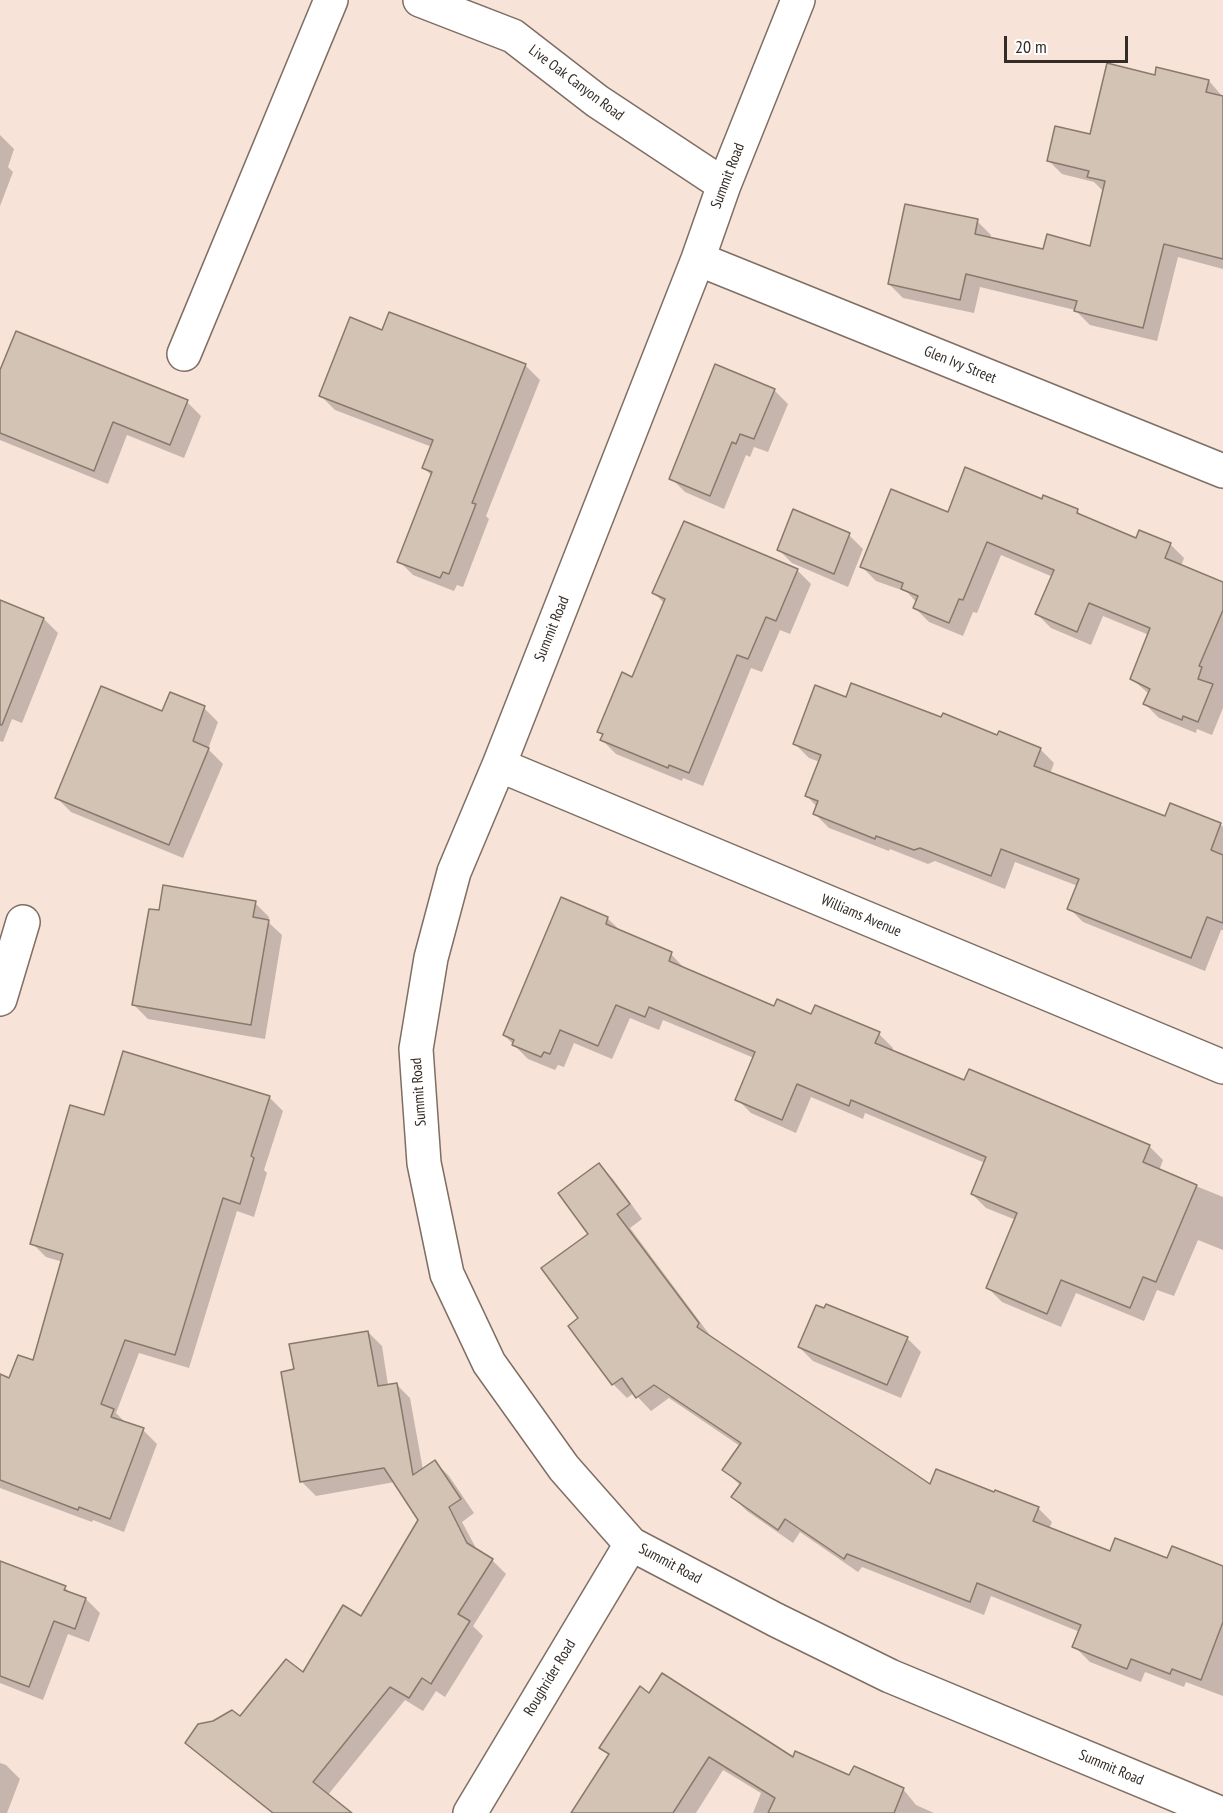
<!DOCTYPE html>
<html>
<head>
<meta charset="utf-8">
<style>
	body { margin:0 }
	#map { position:relative; width:1223px; height:1813px; overflow:hidden; background:#f7e3d7; font-family:"PT Sans Narrow",sans-serif }
	canvas { display:block }
	.scale { position:absolute; left:1004px; top:36px; width:124px; height:27px; box-sizing:border-box; border:3px solid #332c27; border-top:0; padding-left:8px; font-size:18px; line-height:21px; white-space:nowrap; color:#332c27; -webkit-text-stroke:4px #fff; paint-order:stroke }
</style>
</head>
<body>
<div id="map">
<canvas width="1223" height="1813"></canvas>
<div class="scale">20 m</div>
</div>
<script>
const context = document.querySelector('canvas').getContext('2d');
context.lineJoin = 'round';
function paint(path, color) {
  context.fillStyle = color;
  context.fill(path, 'evenodd');
}
function poly(rows) {
  const path = new Path2D();
  for (const r of rows) {
    path.moveTo(r[0], r[1]);
    for (let i = 2; i < r.length; i += 2) path.lineTo(r[i], r[i + 1]);
  }
  return path;
}
function strokePath(path, color, width, dash) {
  context.strokeStyle = color;
  context.lineWidth = width;
  context.lineCap = dash ? 'butt' : 'round';
  context.setLineDash(dash || []);
  context.stroke(path);
}
function write(font, color, halo, rows, align = 'center') {
  context.font = font + ' "PT Sans Narrow",sans-serif';
  context.lineWidth = 4.5;
  context.setLineDash([]);
  context.textBaseline = 'middle';
  context.strokeStyle = halo;
  context.fillStyle = color;
  for (const [text, x, y, turn = 0] of rows) {
    context.save();
    context.translate(x, y);
    context.rotate((+turn || 0) * Math.PI / 180);
    context.textAlign = isNaN(turn) ? turn : align;
    if (halo) context.strokeText(text, 0, 0);
    context.fillText(text, 0, 0);
    context.restore();
  }
}
const shadow = poly([
	[1156,77,1209,81,1223,97,1223,269,1178,257,1157,341,1090,325,1075,310,980,287,974,313,903,298,889,284,977,221,991,235,990,239,1044,250,1091,248,1103,191,1094,182,1062,174,1048,160,1091,136],
	[0,135,14,149,8,167,13,172,0,206],
	[390,314,526,366,540,380,486,516,489,519,463,587,457,585,454,591,413,575,399,561,432,476,424,468,432,447,335,410,321,396,383,331],
	[0,375,187,402,201,416,184,458,127,435,108,484,0,440],
	[774,390,788,404,768,452,754,447,750,457,746,455,724,509,685,492,671,478],
	[1042,501,1077,511,1084,517,1137,540,1170,544,1184,558,1181,566,1223,584,1223,708,1212,735,1197,729,1196,733,1159,718,1145,704,1149,694,1132,679,1149,635,1103,616,1091,645,1051,628,1037,614,1053,577,1001,555,977,613,973,612,963,636,929,622,915,608,917,603,907,592,876,581,862,567,949,514],
	[684,523,797,570,811,584,790,634,780,630,762,672,751,668,703,786,683,778,682,781,616,754,602,740,603,736,599,732,633,679,664,603,654,593],
	[849,535,863,549,848,587,792,563,778,549],
	[0,602,44,619,58,633,22,723,12,719,3,742,0,741],
	[847,699,942,719,1040,749,1054,763,1050,774,1166,818,1220,824,1223,827,1223,930,1221,930,1205,971,1083,922,1069,908,1078,886,1015,862,1005,889,935,861,928,864,890,849,889,851,829,828,815,814,817,807,807,796,820,762,809,758,795,744],
	[204,708,218,722,208,749,223,764,183,858,71,812,57,798,163,713],
	[255,903,269,917,268,922,282,935,265,1039,148,1019,134,1005,160,912],
	[607,918,622,932,671,954,685,969,775,1008,879,1034,893,1048,892,1052,965,1082,1149,1146,1163,1160,1159,1171,1223,1197,1223,1250,1198,1240,1174,1296,1157,1290,1144,1321,1076,1293,1061,1327,1002,1302,988,1288,1016,1220,986,1208,972,1194,985,1163,865,1113,863,1119,811,1097,796,1133,751,1113,737,1099,754,1058,663,1020,659,1030,630,1018,612,1059,574,1043,564,1067,558,1065,555,1070,528,1059,504,1035],
	[269,1097,283,1111,264,1170,267,1173,254,1217,237,1211,189,1368,139,1353,116,1413,127,1424,143,1430,157,1444,124,1532,93,1520,92,1522,0,1488,0,1378,10,1380,34,1362,63,1262,46,1257,32,1243,105,1117],
	[599,1165,613,1179,642,1219,630,1228,712,1338,931,1486,995,1494,1038,1508,1052,1522,1049,1529,1111,1553,1223,1568,1223,1696,1186,1682,1184,1687,1145,1672,1141,1682,1090,1662,1076,1648,1080,1632,991,1596,984,1615,862,1567,858,1572,800,1532,793,1543,747,1511,733,1497,741,1486,724,1470,740,1446,669,1398,651,1411,634,1393,627,1398,613,1384,570,1326,581,1318],
	[368,1332,382,1346,388,1385,396,1384,410,1398,423,1470,435,1462,449,1476,474,1513,462,1522,477,1550,492,1560,506,1574,473,1626,483,1636,445,1697,436,1691,423,1711,405,1700,327,1796,349,1813,272,1813,201,1756,187,1742,240,1718,303,1674,361,1618,420,1520,395,1482,316,1496,302,1482,296,1370],
	[907,1338,921,1352,901,1398,813,1361,799,1347],
	[0,1563,65,1588,72,1594,86,1599,100,1613,89,1642,68,1634,43,1700,0,1683],
	[649,1695,793,1760,850,1777,903,1789,916,1805,934,1813,753,1813,761,1793,723,1770,696,1813,579,1813,610,1756,601,1748],
	[0,1763,6,1765,20,1779,7,1813,0,1813]
]);
const building = poly([
	[1107,63,1155,75,1156,67,1209,80,1206,92,1223,96,1223,259,1164,244,1143,328,1074,311,1077,301,966,274,960,300,888,284,905,204,978,219,975,234,1043,249,1047,234,1090,246,1105,181,1087,177,1089,171,1047,161,1055,126,1090,134,1107,63],
	[389,312,526,364,472,503,476,504,449,574,443,572,440,578,397,562,432,472,422,468,433,440,319,396,350,317,382,330,389,312],
	[16,331,188,400,170,445,113,422,94,471,0,433,0,370,16,331],
	[715,364,775,389,754,439,740,434,736,444,732,442,710,496,669,479,715,364],
	[965,467,1042,499,1043,495,1078,509,1077,513,1136,538,1139,530,1171,543,1165,558,1223,582,1223,610,1199,666,1202,667,1198,679,1213,684,1198,722,1183,716,1182,720,1143,704,1150,689,1130,679,1150,628,1089,603,1077,632,1035,614,1054,570,987,542,963,600,959,599,949,623,913,608,918,596,901,589,903,583,860,567,891,489,948,512,965,467],
	[793,509,850,533,834,574,777,550,793,509],
	[684,521,798,569,776,621,766,617,748,659,737,655,689,773,669,765,668,768,600,740,603,734,597,732,622,672,632,677,665,599,652,593,684,521],
	[0,600,44,618,2,725,0,725,0,600],
	[851,683,941,717,943,713,997,735,999,731,1041,748,1034,766,1165,816,1170,803,1221,823,1211,850,1223,855,1223,923,1207,917,1191,958,1067,909,1079,879,1001,849,991,876,920,848,914,850,876,836,875,839,813,814,818,801,805,796,821,755,793,744,815,685,846,697,851,683],
	[101,686,162,711,170,692,205,706,193,741,209,748,169,845,55,798,101,686],
	[163,885,256,901,253,917,269,920,251,1025,132,1005,149,909,159,910,163,885],
	[561,897,608,917,606,924,672,952,669,961,774,1006,777,999,811,1014,815,1005,880,1032,875,1043,964,1080,969,1069,1150,1145,1143,1162,1197,1185,1156,1282,1143,1277,1130,1308,1061,1280,1047,1314,986,1288,1017,1213,971,1194,986,1157,851,1100,849,1106,797,1084,782,1120,735,1100,755,1052,649,1007,645,1017,616,1005,598,1046,560,1030,550,1054,544,1052,541,1057,512,1045,514,1040,503,1035,561,897],
	[123,1051,270,1096,251,1156,254,1158,240,1204,223,1198,175,1355,125,1340,101,1404,114,1409,111,1417,144,1428,110,1519,79,1507,78,1510,0,1480,0,1374,9,1378,18,1355,33,1360,63,1254,30,1244,70,1105,104,1115,123,1051],
	[599,1163,630,1204,617,1214,699,1323,697,1327,930,1484,936,1469,994,1492,995,1490,1039,1507,1033,1521,1110,1551,1115,1538,1167,1558,1172,1546,1223,1566,1223,1622,1201,1680,1172,1669,1170,1674,1131,1659,1127,1669,1072,1647,1081,1625,977,1583,970,1602,847,1554,844,1559,785,1519,778,1530,731,1497,741,1483,722,1470,741,1443,654,1385,636,1398,622,1378,612,1385,568,1326,578,1318,541,1268,588,1234,558,1193,599,1163],
	[826,1304,908,1337,887,1385,798,1347,816,1305,824,1308,826,1304],
	[368,1331,378,1386,397,1383,413,1475,435,1460,461,1499,449,1507,467,1543,493,1559,458,1614,470,1621,431,1684,422,1678,409,1698,390,1687,313,1782,352,1813,273,1813,185,1743,198,1724,213,1721,232,1710,240,1716,286,1659,303,1672,343,1605,361,1616,418,1520,384,1468,300,1482,281,1372,294,1369,289,1344,368,1331],
	[0,1561,66,1586,64,1590,86,1598,75,1629,54,1621,29,1687,0,1676,0,1561],
	[662,1673,793,1757,795,1751,849,1775,854,1766,904,1788,894,1813,768,1813,775,1798,709,1757,673,1813,571,1813,609,1754,599,1748,640,1686,649,1693,662,1673]
]);
const minor = poly([
	[420,0,513,36,597,101,724,185],
	[798,0,724,185,698,259,499,765,454,872,431,958,416,1049,424,1163,447,1274,489,1363,564,1468,631,1544,776,1620,890,1676,1220,1813],
	[698,259,1223,471],
	[184,354,331,0],
	[499,765,1223,1067],
	[0,999,23,922],
	[470,1813,631,1544]
]);
const streetNames = [
	["Live Oak Canyon Road",576,83,37],
	["Summit Road",728,176,-69],
	["Glen Ivy Street",960,365,22],
	["Summit Road",552,629,-68],
	["Williams Avenue",861,916,23],
	["Summit Road",419,1092,-94],
	["Summit Road",670,1564,28],
	["Roughrider Road",550,1678,-59],
	["Summit Road",1111,1768,23]
];
paint(shadow, '#0003');
paint(building, '#d3c3b4');
strokePath(building, '#88796b', 1.5);
strokePath(minor, '#7f6e63', 36);
strokePath(minor, '#fff', 33);
write('15px', '#332c27', '#fff', streetNames);
</script>
</body>
</html>
